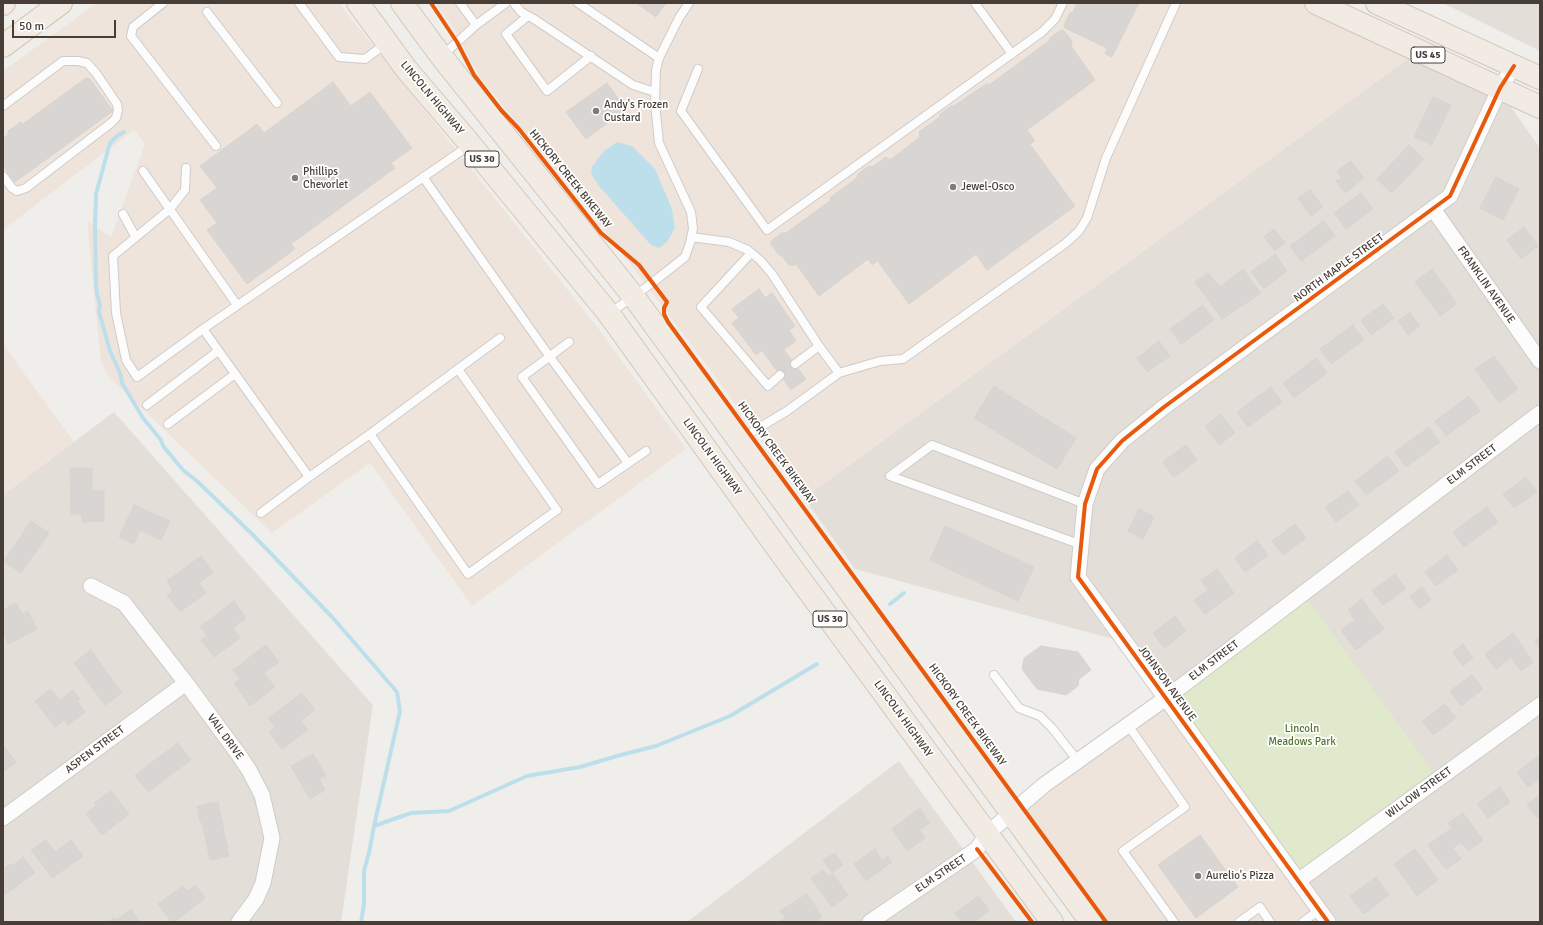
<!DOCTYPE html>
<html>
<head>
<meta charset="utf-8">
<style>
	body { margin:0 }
	#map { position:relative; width:1543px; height:925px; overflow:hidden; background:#f0eeeb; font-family:Signika,sans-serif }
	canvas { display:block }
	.frame { position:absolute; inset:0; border:4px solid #463e37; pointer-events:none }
	.scale { position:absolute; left:12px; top:20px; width:104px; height:18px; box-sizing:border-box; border:2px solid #463e37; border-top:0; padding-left:5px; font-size:12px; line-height:14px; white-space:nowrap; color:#463e37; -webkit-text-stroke:3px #fff; paint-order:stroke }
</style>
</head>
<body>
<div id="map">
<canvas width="1543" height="925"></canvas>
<div class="frame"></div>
<div class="scale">50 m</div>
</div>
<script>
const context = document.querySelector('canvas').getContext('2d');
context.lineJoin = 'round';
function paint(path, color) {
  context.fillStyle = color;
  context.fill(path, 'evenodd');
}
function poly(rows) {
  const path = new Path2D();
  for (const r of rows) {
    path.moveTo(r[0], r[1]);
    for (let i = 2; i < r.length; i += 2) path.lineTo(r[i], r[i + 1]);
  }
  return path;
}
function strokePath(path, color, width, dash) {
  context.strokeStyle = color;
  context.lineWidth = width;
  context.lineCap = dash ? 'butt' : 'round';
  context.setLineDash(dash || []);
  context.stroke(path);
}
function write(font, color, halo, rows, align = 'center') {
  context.font = font + ' Signika,sans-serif';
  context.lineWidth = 3.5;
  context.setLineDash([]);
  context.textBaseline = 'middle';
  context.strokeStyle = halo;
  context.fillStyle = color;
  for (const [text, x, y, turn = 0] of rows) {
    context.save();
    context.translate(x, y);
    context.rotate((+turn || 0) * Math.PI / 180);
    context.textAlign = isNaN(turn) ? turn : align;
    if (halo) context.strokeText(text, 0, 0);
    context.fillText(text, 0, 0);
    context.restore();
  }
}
const residential = poly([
	[1442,3,1540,3,1540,51,1451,7],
	[1413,55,1506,100,1540,148,1540,922,1333,922,1171,698,1139,646,855,569,804,498],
	[114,412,373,705,341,922,3,922,3,495],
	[899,761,1016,922,687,922]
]);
const commercial = poly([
	[97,3,339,3,598,328,686,449,472,606,370,463,272,533,108,376,101,362,87,221,111,237,145,144,134,130,3,230,3,71],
	[435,3,1299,3,1413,55,804,498,709,368,582,201,480,78,454,29],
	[3,344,74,442,3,495],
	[1164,704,1322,922,1095,922,1017,815]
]);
const green = poly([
	[1307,599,1434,773,1298,872,1171,698]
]);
const water = poly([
	[617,142,632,146,655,169,672,209,675,228,667,242,659,248,651,245,599,186,591,174,592,167,603,152]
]);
const stream = poly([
	[124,132,117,136,110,143,96,194,95,226,96,285,97,294,100,305,99,312,110,351,120,373,122,383,143,418,161,440,163,446,183,470,198,482,253,535,333,618,397,692,400,711,374,826,369,853,364,871,364,904,361,922],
	[890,604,904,593],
	[374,826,411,813,449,811,527,776,580,767,617,756,656,746,730,716,817,664]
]);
const building = poly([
	[636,3,666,3,656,17,636,3],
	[1077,3,1139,3,1112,57,1105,54,1107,48,1065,28,1064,25,1070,13,1073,12,1077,3],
	[1061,30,1064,31,1072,41,1071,46,1095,80,1027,130,1035,141,1030,144,986,84,989,85,1049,41,1050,38,1061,30],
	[86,78,90,79,113,111,15,182,3,166,3,139,9,134,8,131,21,122,23,124,86,78],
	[333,82,351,106,370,92,412,148,391,163,395,168,291,244,295,249,247,284,207,230,217,223,200,200,217,188,200,166,257,124,264,133,333,82],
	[607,83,626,109,586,139,566,112,607,83],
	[986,84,1075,206,987,270,976,254,909,304,831,197,857,178,858,174,869,166,872,167,886,157,890,160,920,137,919,132,940,117,940,114,951,106,954,106,986,84],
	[1433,97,1451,105,1432,145,1414,137,1433,97],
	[1409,145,1424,159,1392,193,1377,179,1409,145],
	[1351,161,1364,178,1345,193,1336,181,1342,178,1337,171,1351,161],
	[1496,177,1519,189,1503,220,1480,208,1496,177],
	[1310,190,1323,207,1311,216,1298,198,1310,190],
	[1361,193,1373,209,1346,229,1334,213,1361,193],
	[831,197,877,261,872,265,868,259,819,296,796,264,793,266,789,265,782,256,779,255,771,244,771,241,782,233,786,233,830,201,831,197],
	[1324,221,1335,236,1301,261,1290,246,1324,221],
	[1524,227,1538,246,1521,259,1507,240,1524,227],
	[1274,229,1285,243,1275,251,1264,237,1274,229],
	[1275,254,1287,271,1264,289,1251,272,1275,254],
	[1243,269,1261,293,1222,319,1195,282,1208,273,1220,287,1243,269],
	[1432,269,1457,304,1440,316,1415,282,1432,269],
	[759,289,765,298,772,293,795,326,789,330,796,341,769,360,762,350,756,355,732,323,739,318,732,309,759,289],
	[1383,304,1394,318,1371,335,1361,320,1383,304],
	[1203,305,1214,320,1181,344,1170,329,1203,305],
	[1410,313,1420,326,1408,335,1398,321,1410,313],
	[1353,325,1364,340,1331,364,1320,349,1353,325],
	[1159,341,1170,356,1147,372,1137,358,1159,341],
	[784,350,806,379,791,390,769,360,784,350],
	[1494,356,1518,389,1499,403,1475,369,1494,356],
	[1316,358,1327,373,1294,398,1283,383,1316,358],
	[994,386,1076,438,1057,469,974,418,994,386],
	[1271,387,1282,402,1248,427,1237,412,1271,387],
	[1469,396,1480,411,1446,436,1435,421,1469,396],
	[1221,414,1235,433,1219,445,1205,426,1221,414],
	[1429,427,1440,442,1406,467,1395,452,1429,427],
	[1186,445,1197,460,1174,477,1163,462,1186,445],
	[1388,456,1399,471,1366,495,1355,481,1388,456],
	[70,468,92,468,92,491,104,491,104,521,82,522,82,514,71,514,70,468],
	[1526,477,1537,492,1514,508,1503,494,1526,477],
	[1348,491,1359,505,1336,522,1325,507,1348,491],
	[134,505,170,521,161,540,140,530,134,544,119,537,134,505],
	[1487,507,1498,522,1464,547,1453,532,1487,507],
	[1139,509,1154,517,1143,539,1128,531,1139,509],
	[31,521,49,533,21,573,4,561,31,521],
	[1295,524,1306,538,1283,555,1272,541,1295,524],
	[945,526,1034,567,1018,601,930,560,945,526],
	[1257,541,1268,555,1245,572,1235,558,1257,541],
	[1447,555,1458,570,1436,586,1425,572,1447,555],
	[201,556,213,573,199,583,206,593,180,612,167,595,173,590,167,581,201,556],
	[1217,569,1234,593,1205,614,1194,600,1208,590,1201,580,1217,569],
	[1395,574,1406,589,1383,605,1372,591,1395,574],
	[1422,587,1431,600,1419,609,1410,596,1422,587],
	[1362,599,1384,629,1356,650,1341,630,1355,620,1348,610,1362,599],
	[234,601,246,618,233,628,240,638,214,657,201,640,207,635,200,627,234,601],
	[16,603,22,614,28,611,37,629,9,644,3,634,3,610,16,603],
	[1175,616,1186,631,1164,648,1153,633,1175,616],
	[1513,633,1533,662,1521,671,1511,657,1496,669,1485,654,1513,633],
	[1540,638,1540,648,1535,641,1540,638],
	[1463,644,1473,658,1463,666,1453,652,1463,644],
	[266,645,279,662,264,673,275,687,250,706,234,683,240,679,233,670,266,645],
	[1041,646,1078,652,1091,670,1079,679,1078,686,1066,695,1037,689,1022,669,1024,658,1041,646],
	[91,650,122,693,105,705,74,663,91,650],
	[1472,675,1483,689,1461,706,1450,691,1472,675],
	[51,689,60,700,73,690,80,699,77,701,85,712,68,725,65,720,55,727,35,701,51,689],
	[302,693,315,710,301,721,308,730,282,749,269,732,275,727,268,718,302,693],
	[1445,704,1456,718,1433,735,1422,721,1445,704],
	[178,743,191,760,148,792,135,775,178,743],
	[3,745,16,762,3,772,3,745],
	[313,754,326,776,319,779,325,790,310,799,291,766,313,754],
	[1539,756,1540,778,1528,787,1517,772,1539,756],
	[1500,787,1510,802,1488,818,1477,804,1500,787],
	[111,791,129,814,102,835,86,813,96,806,94,803,111,791],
	[1537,797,1540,801,1540,815,1537,818,1527,805,1537,797],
	[218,802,229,856,210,860,202,822,200,822,197,806,218,802],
	[920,808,930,823,919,830,925,838,907,851,892,829,920,808],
	[1463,813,1483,840,1468,851,1461,842,1453,848,1461,859,1446,869,1428,845,1452,828,1448,823,1463,813],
	[1200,835,1238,887,1196,918,1158,865,1200,835],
	[46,840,55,852,71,840,83,856,52,878,31,850,46,840],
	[875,849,882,860,888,856,892,862,866,881,854,864,875,849],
	[1415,849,1438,880,1417,896,1394,864,1415,849],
	[835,853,843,865,832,873,823,860,835,853],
	[23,857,35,873,3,896,3,869,10,864,12,866,23,857],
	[823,870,829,877,833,874,848,895,832,907,811,878,823,870],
	[1376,877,1389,895,1364,914,1350,896,1376,877],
	[195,885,205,898,174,922,172,922,158,904,183,886,187,891,195,885],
	[807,894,822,917,815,922,782,922,781,921,785,918,780,911,807,894],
	[978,896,989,910,974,922,962,922,955,913,978,896],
	[131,909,140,922,109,922,114,918,116,920,131,909]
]);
const lane = poly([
	[163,3,133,27,131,36,216,146],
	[299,3,339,57,365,59,387,43],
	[460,3,476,25],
	[514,3,521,12,534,19,633,85,655,92],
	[578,3,659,58],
	[975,3,1012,54],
	[207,12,277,103],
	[528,16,506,34,547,91,591,56],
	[442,56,476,25,506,3],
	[698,69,681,111,767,230,1042,32,1055,19,1063,3],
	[3,106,63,61,78,61,87,63,96,73,117,104,118,110,116,118,111,123,26,188,17,191,12,188,3,176],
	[186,168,185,190,170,209,113,256,116,313,126,360,137,377,203,329,470,145],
	[143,171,237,305],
	[423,177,550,357,628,463],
	[123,214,135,236],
	[691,237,729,242,748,250,760,260,772,274,819,346,839,373],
	[751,253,701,307,768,386,780,375],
	[610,313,652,283,685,257,690,243,693,229,691,212,659,143,655,103,656,70,659,58,679,18,689,3],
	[203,329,309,477,370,434,468,574,557,510,458,369,500,338],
	[569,342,522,377,598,484,646,451],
	[795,364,819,346],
	[147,405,218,351],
	[168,424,235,374],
	[370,434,458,369],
	[740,439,787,411,839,373,880,361,903,359,1066,243,1079,231,1087,218,1106,158,1176,3],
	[261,513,309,477],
	[1082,545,890,476,932,445,1085,504],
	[994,675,1019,708,1040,716,1052,728,1078,761],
	[1128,725,1185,807,1123,851,1174,922],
	[1239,922,1260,907,1270,922],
	[1303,922,1319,910]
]);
const street = poly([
	[1433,209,1540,361],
	[91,586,124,603,186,683,239,755,249,770,262,795,272,838,263,883,256,899,239,922],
	[3,818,186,683],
	[1298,881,1540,705],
	[870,922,977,849,988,833,1044,785,1166,698,1540,413],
	[1328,922,1078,577,1085,504,1097,469,1122,441,1164,407,1450,196,1500,88,1514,66]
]);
const primary = poly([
	[358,3,407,70,465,138,609,314,791,567,1052,922],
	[402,3,441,56,634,297,1091,922],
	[1316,3,1540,107],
	[1377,3,1540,78],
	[3,4,4,3],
	[3,46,61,3]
]);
const cycleway = poly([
	[431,3,457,42,474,75,501,110,519,129,601,233,639,265,667,302,664,308,664,314,668,322,1106,922],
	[977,849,1032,922],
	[1328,922,1078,577,1085,504,1097,469,1122,441,1164,407,1450,196,1500,88,1514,66]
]);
const markers = [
	[596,111,4,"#827c76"],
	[295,178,4,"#827c76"],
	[953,187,4,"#827c76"],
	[1198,876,4,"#827c76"]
];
const shields = [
	[1428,55,34],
	[482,159,34],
	[830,619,34]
];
const shieldNames = [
	["US 45",1428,55],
	["US 30",482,159],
	["US 30",830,619]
];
const streetNames = [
	["LINCOLN HIGHWAY",432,98,50],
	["HICKORY CREEK BIKEWAY",570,179,51],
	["NORTH MAPLE STREET",1339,268,-36],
	["FRANKLIN AVENUE",1486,285,55],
	["HICKORY CREEK BIKEWAY",776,453,54],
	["LINCOLN HIGHWAY",712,457,54],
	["ELM STREET",1472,465,-37],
	["ELM STREET",1214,661,-37],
	["JOHNSON AVENUE",1167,684,54],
	["HICKORY CREEK BIKEWAY",967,715,54],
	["LINCOLN HIGHWAY",903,719,54],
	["VAIL DRIVE",225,737,54],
	["ASPEN STREET",95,750,-37],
	["WILLOW STREET",1419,793,-36],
	["ELM STREET",941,874,-34]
];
const poiNames = [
	["Andy's Frozen",604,105],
	["Custard",604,118],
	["Phillips",303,172],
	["Chevorlet",303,185],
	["Jewel-Osco",961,187],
	["Aurelio's Pizza",1206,876]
];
const parkNames = [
	["Lincoln",1302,729],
	["Meadows Park",1302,742]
];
paint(residential, '#e3dfd8');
paint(commercial, '#efe4db');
paint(green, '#e1e9cc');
paint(water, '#bddfec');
strokePath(stream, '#bddfec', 4);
paint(building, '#d8d5d2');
strokePath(building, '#d8d4d0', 1);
strokePath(lane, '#cecbc8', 10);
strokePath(street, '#cecbc8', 17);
strokePath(primary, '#d1c7b9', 24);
strokePath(lane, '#fdfcfc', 8);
strokePath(street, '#fdfcfc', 15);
strokePath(primary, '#f1ebe4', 22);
strokePath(cycleway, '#e8590c', 4);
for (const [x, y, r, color] of markers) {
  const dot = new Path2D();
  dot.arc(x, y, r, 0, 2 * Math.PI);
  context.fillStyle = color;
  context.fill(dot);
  strokePath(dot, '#fff', 1.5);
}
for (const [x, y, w] of shields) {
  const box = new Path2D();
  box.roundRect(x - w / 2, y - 8, w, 16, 3);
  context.fillStyle = '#fff';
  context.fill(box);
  strokePath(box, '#463e37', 1);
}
write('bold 10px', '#463e37', null, shieldNames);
write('11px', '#463e37', '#fff', streetNames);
write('11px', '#463e37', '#fff', poiNames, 'left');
write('11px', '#51742d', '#fff', parkNames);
</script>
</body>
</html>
